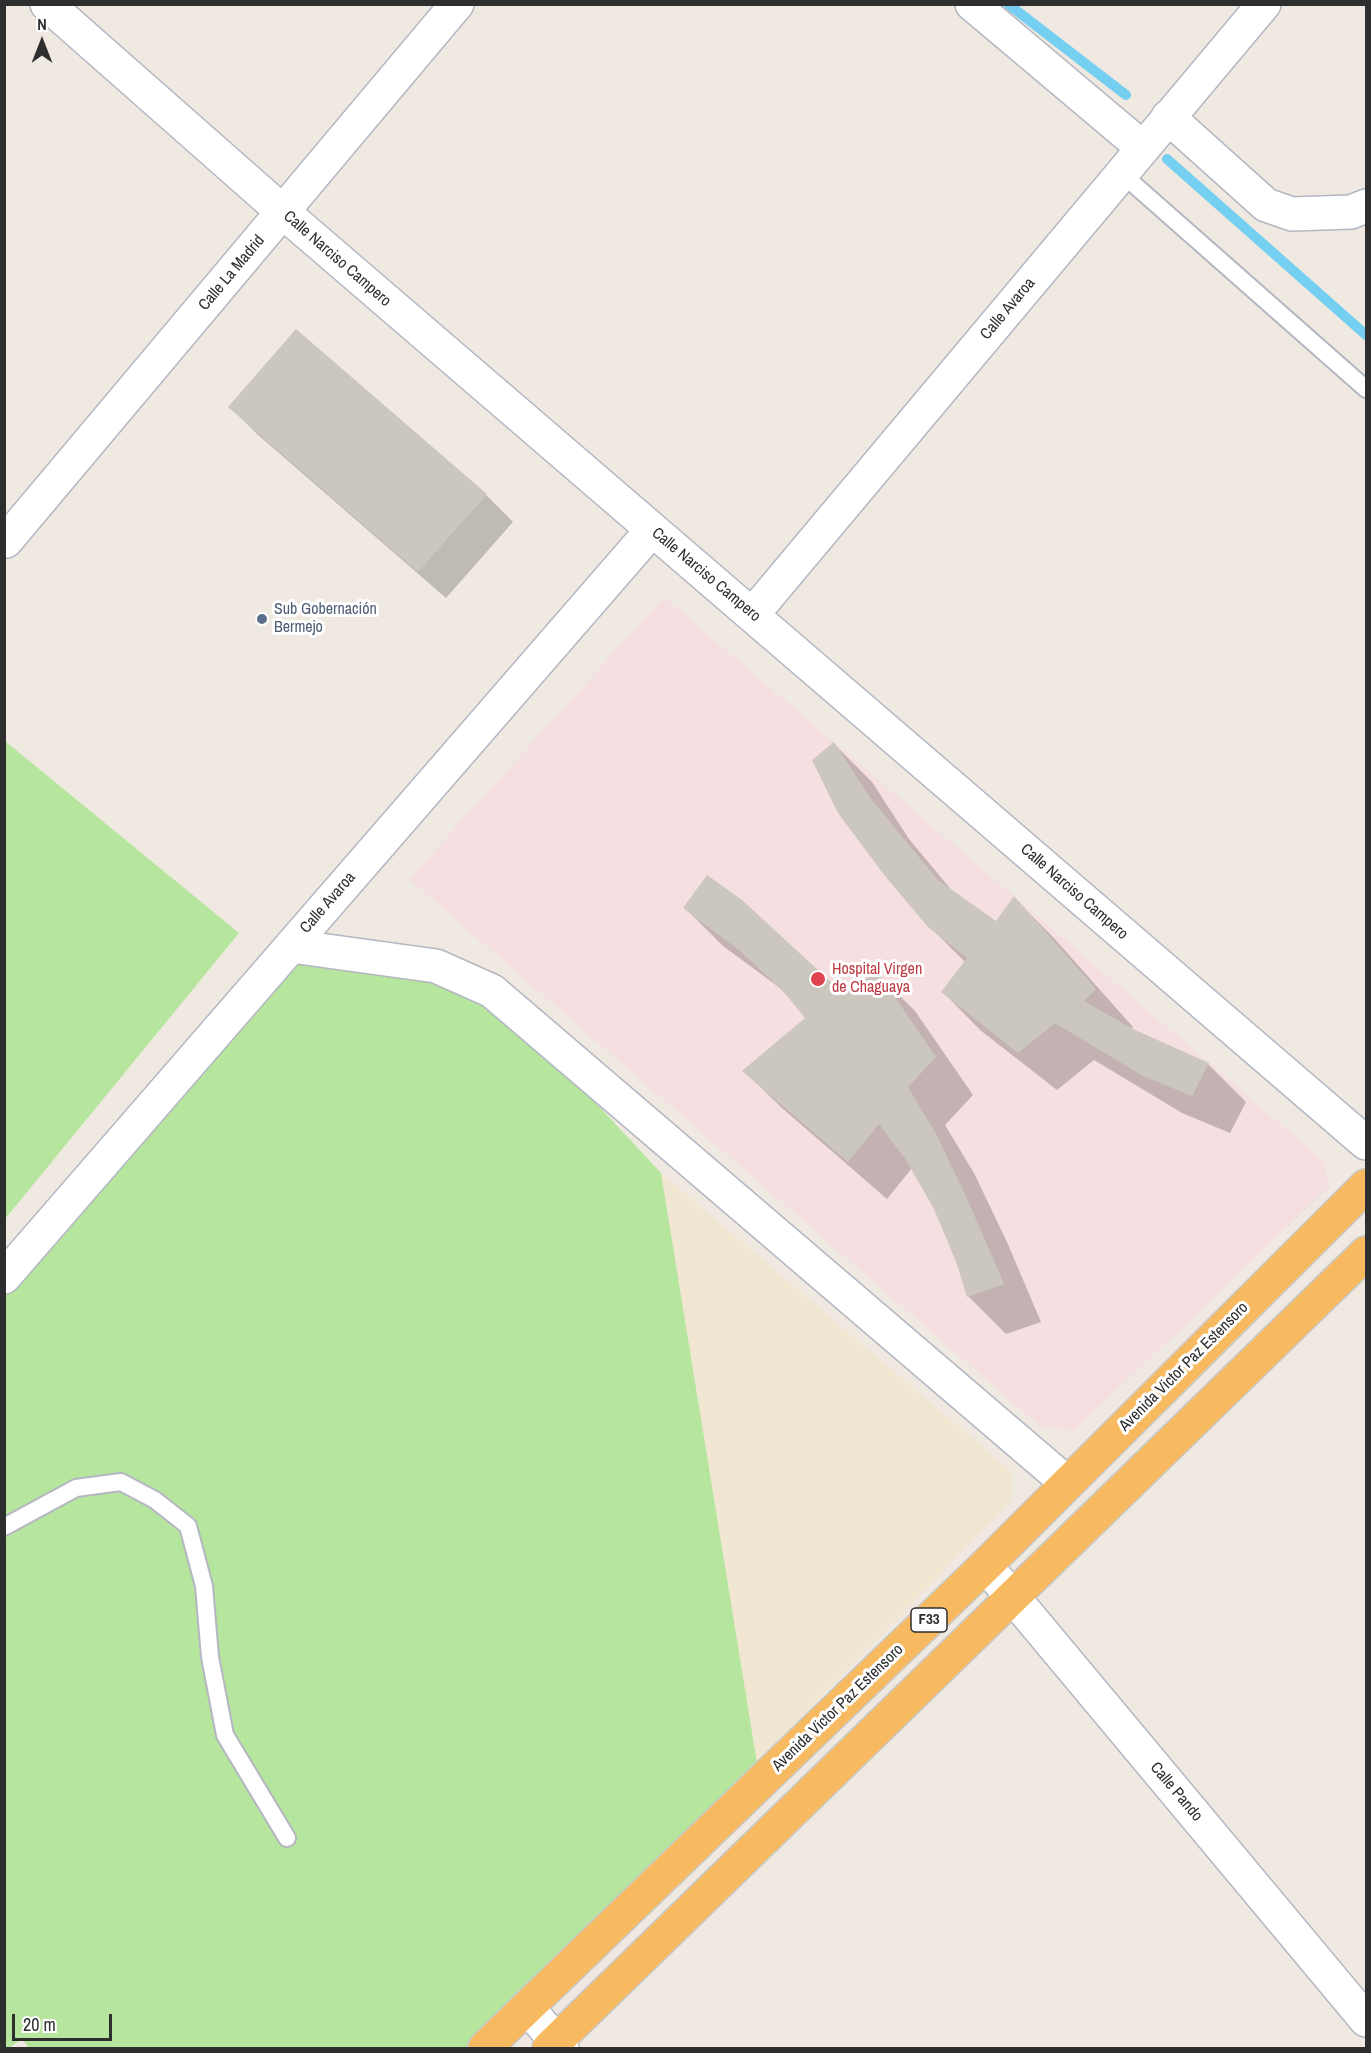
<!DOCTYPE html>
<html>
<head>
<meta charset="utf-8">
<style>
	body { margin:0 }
	#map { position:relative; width:1371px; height:2053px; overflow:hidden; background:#efe9e1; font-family:"Archivo Narrow",sans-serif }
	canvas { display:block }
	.frame { position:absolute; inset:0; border:6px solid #2e2e2e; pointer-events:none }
	.north { position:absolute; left:12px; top:12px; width:60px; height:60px; -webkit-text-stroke:4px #fff; paint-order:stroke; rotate:0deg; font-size:16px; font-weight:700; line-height:24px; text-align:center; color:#2e2e2e }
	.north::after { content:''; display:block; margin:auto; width:21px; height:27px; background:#2e2e2e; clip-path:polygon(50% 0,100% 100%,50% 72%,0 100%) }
	.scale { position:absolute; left:12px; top:2014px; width:100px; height:27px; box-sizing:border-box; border:3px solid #2e2e2e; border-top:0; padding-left:8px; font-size:18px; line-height:21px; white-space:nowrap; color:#2e2e2e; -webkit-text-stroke:4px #fff; paint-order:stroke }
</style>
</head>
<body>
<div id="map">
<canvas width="1371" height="2053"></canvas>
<div class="frame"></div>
<div class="north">N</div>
<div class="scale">20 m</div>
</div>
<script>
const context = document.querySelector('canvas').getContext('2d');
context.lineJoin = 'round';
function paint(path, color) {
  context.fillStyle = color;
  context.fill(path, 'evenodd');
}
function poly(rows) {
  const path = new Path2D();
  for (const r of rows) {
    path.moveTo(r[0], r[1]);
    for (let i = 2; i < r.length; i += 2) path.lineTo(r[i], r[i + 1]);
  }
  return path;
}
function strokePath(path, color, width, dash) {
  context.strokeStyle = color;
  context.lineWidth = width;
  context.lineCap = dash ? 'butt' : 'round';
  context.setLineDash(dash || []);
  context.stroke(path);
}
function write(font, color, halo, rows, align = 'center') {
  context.font = font + ' "Archivo Narrow",sans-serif';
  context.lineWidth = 6;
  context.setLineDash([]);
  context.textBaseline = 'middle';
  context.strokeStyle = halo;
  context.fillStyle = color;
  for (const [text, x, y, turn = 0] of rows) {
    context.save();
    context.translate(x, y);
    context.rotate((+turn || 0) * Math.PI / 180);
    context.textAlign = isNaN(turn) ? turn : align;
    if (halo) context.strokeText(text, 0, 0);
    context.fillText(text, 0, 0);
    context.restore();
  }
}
const education = poly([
	[661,1173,1012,1472,1012,1500,757,1763]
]);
const medical = poly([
	[664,597,1325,1162,1329,1187,1074,1431,1041,1427,409,879]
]);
const green = poly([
	[5,741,239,933,5,1219],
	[291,946,492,991,661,1173,757,1763,476,2048,29,2048,22,2039,9,2048,5,2048,5,1277]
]);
const shadow = poly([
	[230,407,486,495,513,522,446,598,257,434],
	[834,744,872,782,909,839,954,893,996,923,1014,898,1052,936,1133,1027,1130,1030,1208,1064,1246,1102,1230,1133,1182,1113,1094,1060,1057,1090,980,1030,943,992,965,962,929,926],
	[685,908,844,995,877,973,915,1011,973,1095,945,1125,974,1173,1007,1242,1041,1322,1006,1334,968,1296,958,1264,936,1208,912,1168,887,1199,782,1108,744,1071,808,1018,780,988,723,946]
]);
const stream = poly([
	[1008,4,1126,95],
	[1167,159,1366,335]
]);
const building = poly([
	[296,329,487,494,418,572,228,407],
	[834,742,871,799,938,880,996,921,1014,896,1096,989,1084,1001,1133,1029,1209,1063,1192,1096,1143,1076,1055,1023,1018,1053,941,992,967,958,928,927,885,876,838,813,812,760],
	[707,875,742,900,844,994,877,971,936,1057,908,1087,936,1134,969,1203,1004,1284,967,1297,957,1264,934,1209,906,1160,879,1124,848,1162,742,1071,805,1018,783,991,740,951,683,908]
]);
const service = poly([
	[1121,173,1366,389],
	[4,1527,76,1488,121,1482,155,1500,188,1526,204,1586,210,1657,225,1735,287,1838]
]);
const minor = poly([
	[47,4,283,212,1366,1143],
	[972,4,1143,148],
	[1168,117,1266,205,1292,214,1351,212,1366,206],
	[4,540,6,541,457,4],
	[752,615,1264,4],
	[291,946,436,966,492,991,1067,1483],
	[4,1277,652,530],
	[985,1566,1013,1597,1366,2020],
	[527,2007,562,2048]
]);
const trunk = poly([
	[485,2048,985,1566,1366,1186],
	[549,2048,1366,1253]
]);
const markers = [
	[262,619,6,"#5c6f8a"],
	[818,979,8,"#e0444e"]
];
const shields = [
	[929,1620,36]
];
const shieldNames = [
	["F33",929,1620]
];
const streetNames = [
	["Calle Narciso Campero",337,259,41],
	["Calle La Madrid",232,273,-50],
	["Calle Avaroa",1008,309,-50],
	["Calle Narciso Campero",706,575,40],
	["Calle Narciso Campero",1074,892,41],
	["Calle Avaroa",328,903,-49],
	["Avenida Victor Paz Estensoro",1184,1367,-45],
	["Avenida Victor Paz Estensoro",838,1708,-44],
	["Calle Pando",1176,1792,50]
];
const serviceNames = [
	["Sub Gobernación",274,610],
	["Bermejo",274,628]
];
const healthNames = [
	["Hospital Virgen",832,970],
	["de Chaguaya",832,988]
];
paint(education, '#f0e6d1');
paint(medical, '#f5dfe0');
paint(green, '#b6e59e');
paint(shadow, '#0003');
strokePath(stream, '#75cff0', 10);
paint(building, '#cbc7bf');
strokePath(service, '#b4b7c1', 20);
strokePath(minor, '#b4b7c1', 36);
strokePath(trunk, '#c9c9c9', 36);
strokePath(service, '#fff', 16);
strokePath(minor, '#fff', 33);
strokePath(trunk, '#f8ba60', 33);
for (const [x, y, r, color] of markers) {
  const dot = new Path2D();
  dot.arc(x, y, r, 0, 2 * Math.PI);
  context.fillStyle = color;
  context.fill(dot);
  strokePath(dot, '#fff', 2);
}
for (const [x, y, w] of shields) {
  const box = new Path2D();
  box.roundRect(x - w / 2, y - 12, w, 24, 4.5);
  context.fillStyle = '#fff';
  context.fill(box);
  strokePath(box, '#2e2e2e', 1.5);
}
write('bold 15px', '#2e2e2e', null, shieldNames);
write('16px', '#2e2e2e', '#fff', streetNames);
write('16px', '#4e5e75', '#fff', serviceNames, 'left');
write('16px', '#be3a42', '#fff', healthNames, 'left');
</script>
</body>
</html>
